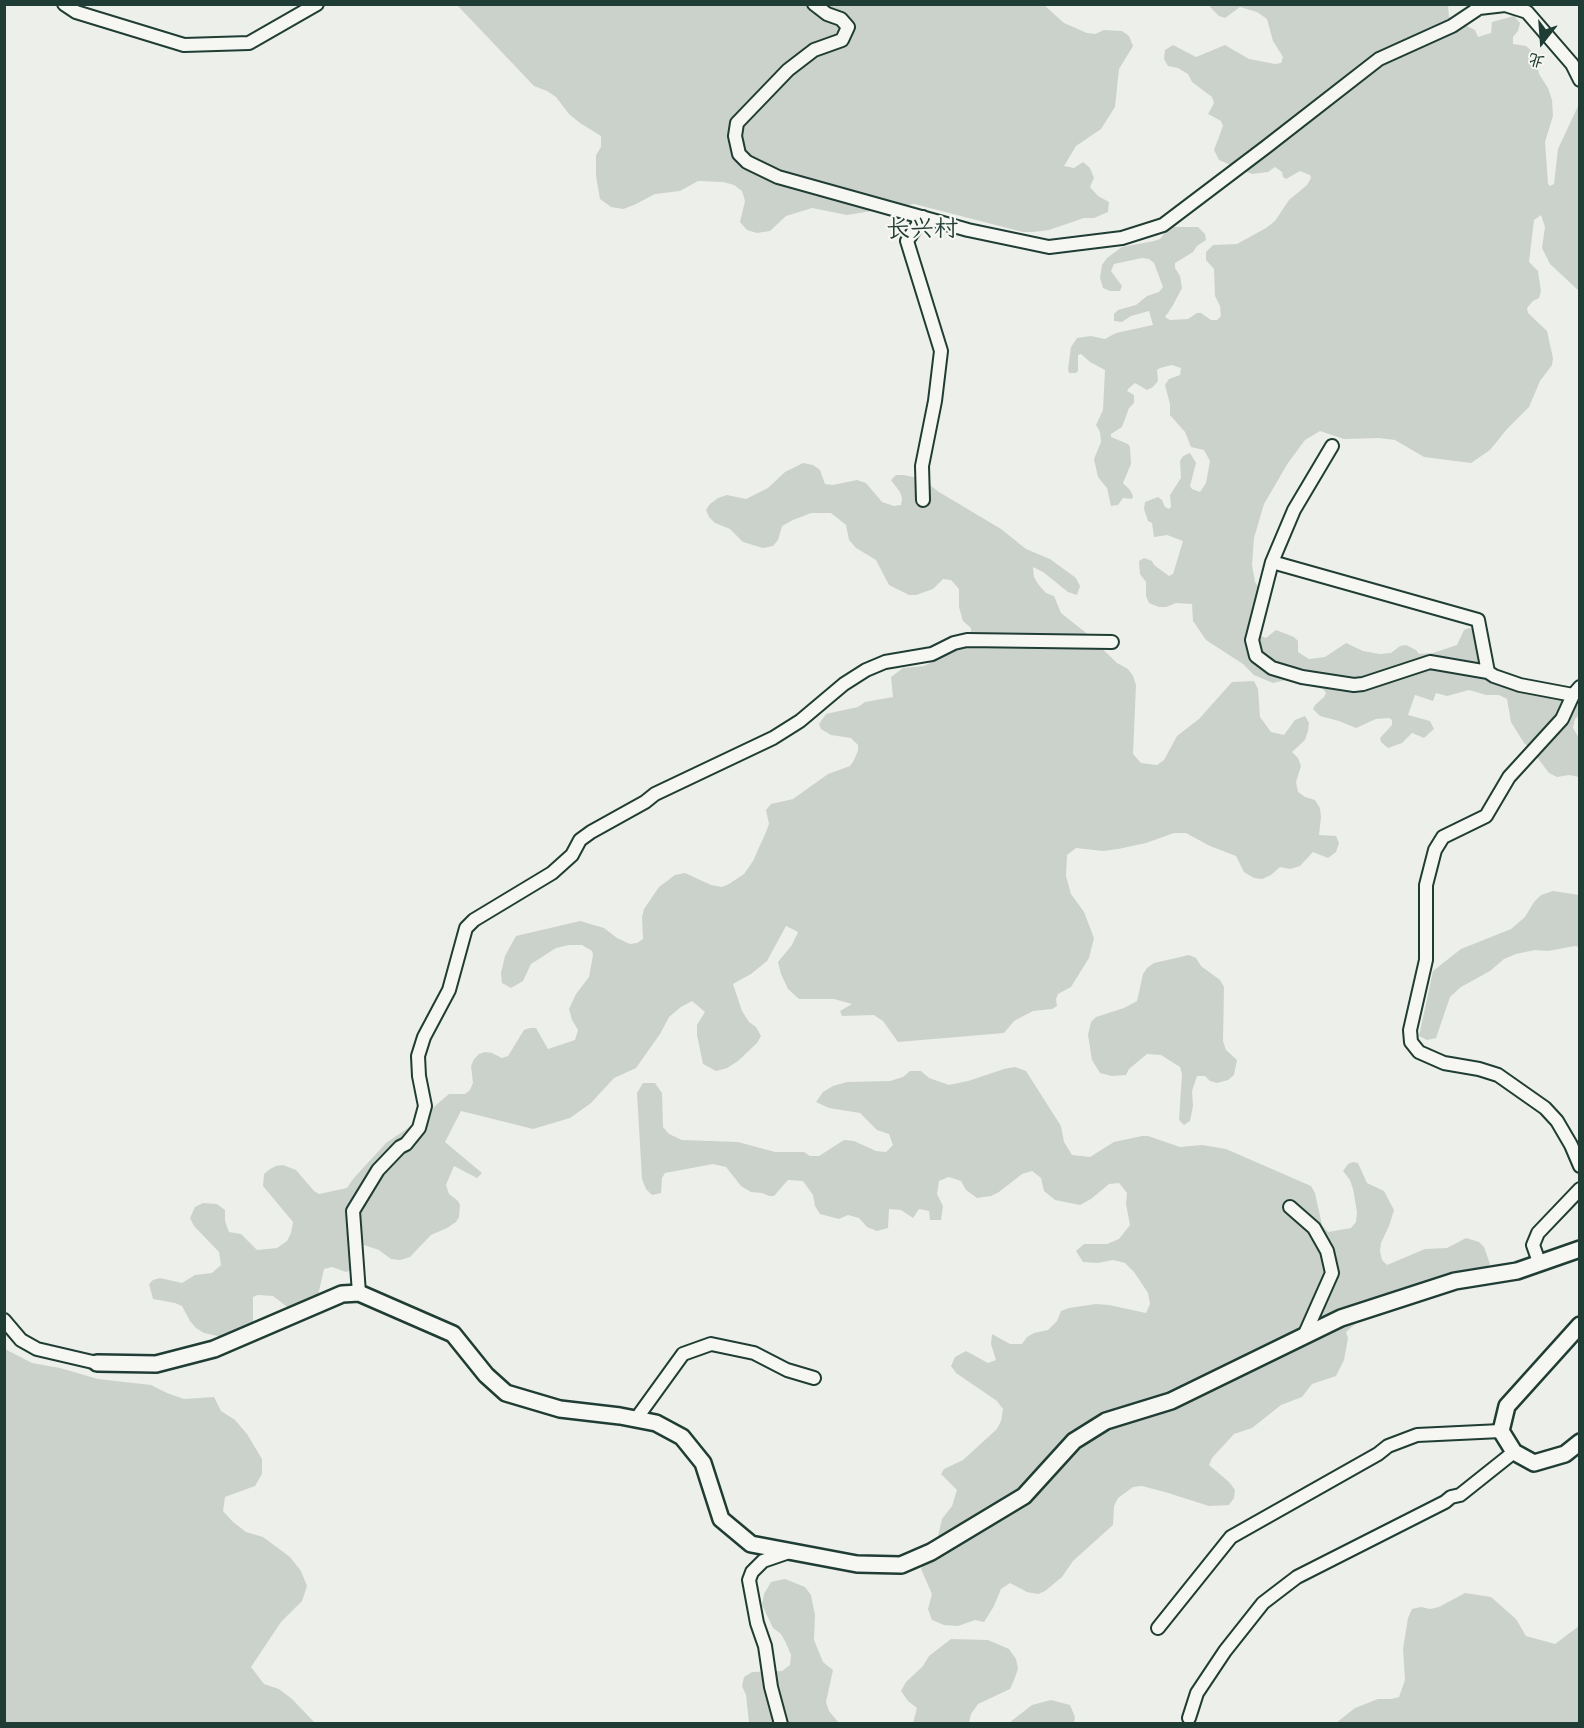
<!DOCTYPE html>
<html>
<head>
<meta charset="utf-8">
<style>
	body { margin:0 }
	#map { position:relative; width:1584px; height:1728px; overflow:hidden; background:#edefea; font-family:Kalam,"LXGW WenKai TC",sans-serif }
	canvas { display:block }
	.frame { position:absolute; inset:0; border:6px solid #1f3d34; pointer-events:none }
	.north { position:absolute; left:1512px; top:12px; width:60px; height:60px; -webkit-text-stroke:4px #f6f6f2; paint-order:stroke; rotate:197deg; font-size:16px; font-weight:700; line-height:24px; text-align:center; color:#1f3d34 }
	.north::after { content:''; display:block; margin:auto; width:21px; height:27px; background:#1f3d34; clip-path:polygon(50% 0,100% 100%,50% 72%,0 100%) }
</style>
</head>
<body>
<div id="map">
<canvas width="1584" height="1728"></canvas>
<div class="frame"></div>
<div class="north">北</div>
</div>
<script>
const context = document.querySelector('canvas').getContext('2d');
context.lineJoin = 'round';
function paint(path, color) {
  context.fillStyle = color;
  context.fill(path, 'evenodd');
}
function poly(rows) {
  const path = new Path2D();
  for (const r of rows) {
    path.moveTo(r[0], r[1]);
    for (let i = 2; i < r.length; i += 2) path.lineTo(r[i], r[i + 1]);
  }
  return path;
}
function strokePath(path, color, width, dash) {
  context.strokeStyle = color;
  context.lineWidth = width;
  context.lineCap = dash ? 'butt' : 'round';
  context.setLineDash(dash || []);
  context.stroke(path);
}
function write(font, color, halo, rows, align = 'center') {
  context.font = font + ' Kalam,"LXGW WenKai TC",sans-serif';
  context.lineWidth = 4.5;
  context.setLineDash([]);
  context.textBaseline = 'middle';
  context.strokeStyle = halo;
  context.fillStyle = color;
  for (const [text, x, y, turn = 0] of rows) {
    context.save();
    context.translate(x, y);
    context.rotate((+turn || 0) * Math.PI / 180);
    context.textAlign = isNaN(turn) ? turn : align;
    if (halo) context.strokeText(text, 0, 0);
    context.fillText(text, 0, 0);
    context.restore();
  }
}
const green = poly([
	[457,5,1044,5,1064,23,1087,33,1095,34,1104,30,1122,31,1129,36,1133,46,1119,69,1115,107,1101,129,1076,146,1064,166,1074,168,1083,162,1090,168,1094,178,1090,187,1098,196,1109,202,1108,212,1094,218,1084,218,1049,230,1033,232,1023,232,914,204,847,215,812,208,786,216,770,231,757,233,747,230,740,222,745,201,742,191,734,185,723,182,698,181,680,191,655,194,634,205,623,209,611,207,600,199,596,176,596,155,601,147,601,136,580,123,569,114,556,97,547,91,534,86],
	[1211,5,1450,5,1448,7,1449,17,1475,30,1478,37,1491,33,1492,22,1514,16,1520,23,1518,31,1513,37,1513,44,1526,46,1535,54,1539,74,1548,88,1552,100,1553,116,1545,142,1548,184,1550,186,1554,184,1558,149,1579,104,1579,291,1550,264,1542,248,1545,227,1541,215,1534,220,1529,262,1538,271,1541,291,1539,298,1533,301,1527,308,1528,313,1547,331,1553,358,1552,365,1540,381,1529,407,1507,429,1490,450,1471,463,1424,457,1395,440,1379,438,1344,439,1320,431,1305,440,1288,463,1264,504,1254,538,1252,565,1255,582,1259,588,1258,635,1266,638,1276,630,1294,637,1298,641,1298,652,1309,659,1325,657,1346,643,1363,651,1380,654,1391,653,1400,646,1406,645,1416,650,1419,654,1433,653,1457,645,1464,630,1469,628,1475,630,1482,678,1510,687,1564,698,1579,705,1579,715,1575,719,1573,728,1579,738,1579,777,1569,775,1557,777,1549,773,1530,748,1524,743,1511,722,1507,699,1499,695,1486,695,1469,690,1447,696,1436,693,1433,701,1415,695,1408,715,1430,721,1434,729,1424,738,1412,733,1402,743,1388,748,1381,742,1380,738,1392,725,1392,720,1389,718,1376,719,1356,728,1339,721,1320,716,1313,709,1315,705,1324,697,1326,693,1323,689,1286,680,1273,683,1254,675,1243,664,1206,640,1193,621,1192,604,1176,603,1166,607,1159,607,1149,603,1146,596,1146,582,1140,574,1139,561,1144,558,1152,561,1154,565,1169,576,1173,574,1183,541,1167,535,1154,537,1152,523,1148,521,1144,509,1145,502,1158,497,1162,500,1165,507,1169,509,1171,507,1170,495,1181,478,1180,461,1183,456,1190,453,1196,463,1190,486,1192,489,1200,492,1206,483,1210,461,1204,450,1191,447,1185,432,1170,415,1170,404,1165,385,1169,379,1180,375,1181,368,1172,365,1160,368,1157,370,1158,381,1153,387,1147,390,1135,383,1129,388,1127,391,1134,395,1134,403,1129,408,1122,427,1111,434,1111,437,1128,444,1130,447,1131,464,1123,483,1130,490,1133,496,1132,499,1123,498,1118,505,1111,506,1107,488,1098,477,1094,459,1101,442,1100,432,1096,425,1103,410,1105,370,1090,362,1081,354,1078,355,1078,371,1076,373,1069,373,1068,369,1071,347,1077,338,1091,336,1105,339,1116,333,1153,325,1149,311,1131,316,1122,322,1114,321,1114,314,1118,310,1136,305,1147,296,1159,292,1163,287,1154,263,1149,259,1142,258,1114,264,1111,271,1122,286,1120,291,1110,291,1103,288,1100,278,1102,265,1107,258,1122,247,1154,241,1160,239,1169,227,1198,227,1205,234,1206,240,1197,246,1193,252,1175,263,1175,268,1180,276,1182,288,1172,307,1165,317,1170,320,1188,319,1197,313,1201,313,1211,320,1217,320,1221,316,1220,306,1215,296,1214,269,1206,260,1206,252,1213,245,1237,244,1266,228,1275,221,1289,200,1307,185,1311,178,1310,175,1300,171,1286,179,1283,177,1282,172,1275,167,1268,172,1252,174,1219,160,1214,150,1223,126,1221,121,1208,114,1214,103,1212,97,1192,82,1188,74,1178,68,1168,66,1164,59,1165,50,1173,45,1196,57,1225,45,1249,59,1265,62,1275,64,1281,63,1283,57,1273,41,1267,19,1257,12,1240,7,1225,18,1219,16,1210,7],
	[803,463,813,465,820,470,825,484,833,485,857,480,866,483,882,502,894,506,901,505,902,498,900,492,891,480,896,475,904,475,922,479,939,492,1001,529,1026,549,1050,559,1076,578,1080,586,1077,595,1068,592,1043,572,1033,567,1034,577,1038,584,1046,593,1054,596,1061,613,1085,632,1117,663,1128,669,1133,676,1136,685,1133,754,1141,763,1157,765,1164,760,1177,736,1199,719,1232,682,1254,681,1258,689,1260,717,1271,732,1284,735,1295,720,1305,716,1309,723,1308,731,1305,740,1292,752,1298,758,1301,766,1296,782,1298,792,1305,797,1315,800,1320,808,1321,817,1319,835,1336,836,1339,843,1336,852,1328,858,1313,852,1300,866,1290,869,1280,867,1271,875,1262,879,1254,878,1244,872,1236,856,1210,846,1186,833,1174,833,1146,843,1118,849,1103,851,1076,848,1067,855,1066,876,1071,894,1084,912,1094,938,1089,958,1071,987,1058,994,1056,999,1057,1006,1052,1009,1033,1011,1014,1021,1004,1033,898,1042,883,1021,874,1015,842,1016,840,1011,852,1004,834,999,799,999,788,989,781,974,778,962,792,945,798,932,786,926,767,961,751,974,733,984,742,1011,749,1022,756,1027,761,1036,757,1043,738,1061,727,1068,716,1071,703,1064,697,1035,697,1025,705,1012,692,1001,681,1007,669,1017,660,1034,636,1068,614,1078,591,1103,570,1118,533,1129,461,1111,445,1142,482,1173,477,1178,454,1166,446,1185,449,1194,458,1201,460,1205,459,1217,456,1222,447,1228,431,1235,410,1257,400,1260,391,1259,379,1250,361,1244,349,1246,351,1270,346,1272,332,1267,324,1269,318,1295,290,1309,273,1296,258,1295,253,1297,253,1323,222,1337,204,1333,196,1328,190,1321,182,1306,175,1303,153,1299,149,1284,153,1280,160,1278,182,1283,195,1275,212,1273,221,1265,219,1252,194,1226,190,1218,195,1207,203,1203,217,1204,225,1210,225,1221,229,1232,241,1234,257,1250,277,1248,287,1241,291,1233,293,1222,263,1186,264,1174,270,1169,276,1166,283,1165,296,1170,314,1191,319,1194,347,1188,353,1179,386,1143,414,1124,449,1094,465,1094,470,1090,473,1083,471,1066,474,1059,479,1054,485,1052,492,1053,502,1058,508,1056,524,1030,530,1028,536,1028,548,1049,575,1040,578,1030,572,1020,569,1009,576,994,589,977,593,955,592,951,582,945,569,945,556,948,531,964,523,981,511,988,502,983,501,973,505,956,516,936,580,921,604,928,617,938,630,944,637,943,643,939,642,917,644,909,659,887,675,875,685,873,711,885,722,887,729,884,744,874,753,861,766,832,769,824,766,810,771,804,793,799,828,774,850,766,853,762,858,751,858,745,851,738,831,735,821,729,819,724,826,714,858,707,865,702,893,697,891,677,903,668,924,666,958,648,971,648,971,628,963,621,959,607,959,589,951,580,943,579,933,589,916,595,909,595,889,585,876,560,856,548,849,540,846,525,831,513,811,513,793,520,782,526,778,540,773,546,763,548,743,542,730,529,715,523,709,517,706,510,710,504,718,498,727,495,746,499,768,488,785,472],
	[1553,891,1579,895,1579,947,1575,946,1548,951,1535,950,1516,954,1504,959,1490,971,1461,987,1450,997,1436,1038,1427,1040,1419,1036,1433,971,1461,949,1511,929,1525,917,1534,902,1541,895],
	[1189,955,1196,958,1201,966,1220,980,1224,987,1223,1041,1226,1050,1237,1060,1234,1075,1228,1080,1217,1083,1210,1081,1205,1076,1197,1076,1192,1091,1193,1106,1190,1121,1184,1125,1179,1120,1182,1074,1180,1067,1161,1055,1147,1054,1129,1069,1126,1075,1112,1076,1100,1073,1092,1060,1088,1035,1091,1022,1096,1017,1124,1008,1137,1001,1143,974,1147,968,1154,963],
	[1015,1067,1026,1071,1061,1126,1064,1142,1072,1155,1090,1157,1114,1142,1142,1136,1148,1136,1180,1147,1202,1145,1226,1149,1311,1186,1315,1193,1322,1225,1328,1232,1351,1228,1356,1222,1357,1212,1353,1189,1350,1180,1343,1171,1348,1164,1353,1162,1358,1163,1367,1183,1384,1191,1394,1210,1389,1226,1381,1243,1380,1251,1382,1260,1387,1265,1425,1249,1447,1248,1466,1238,1479,1242,1484,1247,1490,1264,1471,1285,1361,1319,1346,1332,1348,1338,1344,1360,1336,1376,1312,1384,1302,1397,1281,1405,1252,1428,1234,1434,1212,1458,1209,1465,1229,1482,1235,1490,1234,1498,1229,1505,1209,1506,1165,1492,1142,1486,1133,1487,1118,1498,1114,1506,1113,1525,1073,1561,1062,1577,1045,1591,1038,1594,1027,1592,1010,1583,1001,1589,994,1606,984,1622,975,1620,958,1626,944,1625,932,1620,928,1609,932,1594,921,1569,938,1536,942,1519,952,1506,957,1490,941,1474,944,1469,963,1460,997,1429,1001,1421,1003,1409,997,1401,956,1373,951,1366,955,1357,966,1351,988,1363,996,1360,991,1344,992,1334,1010,1344,1022,1344,1027,1337,1034,1333,1048,1330,1057,1321,1061,1311,1069,1308,1096,1304,1109,1305,1146,1313,1150,1304,1148,1293,1134,1272,1125,1263,1113,1260,1098,1263,1083,1262,1076,1251,1084,1244,1107,1244,1119,1239,1130,1225,1126,1204,1127,1193,1119,1183,1109,1184,1091,1199,1080,1205,1055,1200,1044,1191,1041,1178,1032,1171,1022,1174,999,1192,991,1196,977,1198,966,1190,961,1181,949,1177,939,1181,937,1194,943,1206,941,1220,930,1220,929,1211,919,1209,913,1218,901,1210,889,1209,888,1228,877,1231,867,1227,859,1218,848,1215,839,1219,820,1214,815,1206,813,1195,803,1181,788,1180,774,1196,769,1196,762,1193,751,1192,741,1186,726,1167,713,1164,665,1173,662,1178,661,1193,652,1195,646,1189,642,1179,637,1093,643,1083,655,1083,662,1093,663,1127,669,1134,682,1140,738,1142,775,1152,804,1152,810,1156,819,1156,844,1140,854,1141,876,1151,886,1152,893,1145,889,1134,877,1130,860,1113,829,1108,816,1102,823,1092,833,1086,847,1082,890,1081,903,1077,910,1071,921,1071,929,1078,949,1085,968,1081,1004,1069],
	[5,1349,32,1363,60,1368,98,1379,151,1385,167,1393,184,1399,214,1397,221,1411,235,1420,247,1434,262,1459,262,1474,255,1486,225,1497,223,1511,233,1522,246,1532,263,1537,290,1557,301,1571,307,1586,302,1601,281,1622,251,1667,264,1684,279,1689,292,1699,315,1723,5,1723],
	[785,1579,805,1587,811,1595,815,1615,814,1640,823,1662,833,1670,826,1702,829,1711,839,1723,749,1723,746,1695,742,1686,744,1677,752,1672,782,1671,790,1665,791,1655,786,1643,781,1634,773,1628,762,1605,764,1594,771,1582],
	[1465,1593,1491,1597,1516,1619,1526,1636,1555,1644,1579,1626,1579,1723,1336,1723,1355,1708,1378,1699,1391,1699,1399,1697,1405,1680,1403,1649,1408,1618,1412,1609,1421,1607,1430,1609,1439,1607],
	[951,1639,988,1640,1009,1649,1016,1659,1018,1669,1014,1680,1010,1689,978,1704,971,1714,969,1723,913,1723,917,1708,908,1701,901,1691,906,1682,923,1666,929,1656],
	[1051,1700,1070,1705,1075,1717,1074,1723,1009,1723,1032,1705]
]);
const minor = poly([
	[64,4,76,12,184,45,249,43,317,4],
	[814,4,827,14,841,19,848,27,842,40,814,50,788,70,737,123,735,136,739,154,747,162,778,177,968,230,1049,247,1122,238,1163,225,1266,147,1379,59,1452,26,1479,8,1505,5,1527,12,1572,64,1580,80],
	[923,217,907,241,941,351,935,401,922,466,923,500],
	[1332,446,1294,510,1272,562,1252,640,1256,656,1272,668,1302,677,1354,685,1363,684,1430,662,1488,672,1494,676,1520,685,1573,695],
	[1272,562,1478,620,1488,672],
	[1580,687,1573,695,1562,719,1509,777,1486,816,1443,837,1435,850,1426,885,1426,960,1410,1030,1411,1042,1419,1052,1444,1063,1479,1069,1498,1075,1545,1108,1557,1121,1571,1145,1580,1166],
	[1290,1207,1314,1228,1327,1251,1332,1273,1304,1336],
	[1539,1262,1533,1245,1538,1233,1580,1189],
	[359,1293,353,1211,378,1170,400,1147,406,1144,419,1128,425,1106,419,1076,418,1056,424,1037,449,990,466,928,474,920,552,873,572,855,580,840,591,832,645,802,655,794,773,738,800,721,844,684,866,670,885,662,932,654,954,643,967,640,1112,642],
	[4,1320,21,1340,37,1349,97,1363],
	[636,1419,683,1354,711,1344,754,1353,787,1370,814,1378],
	[1158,1628,1231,1537,1378,1454,1388,1446,1417,1435,1501,1431],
	[1189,1718,1197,1693,1225,1651,1263,1603,1297,1577,1445,1502,1451,1497,1460,1495,1514,1452],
	[781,1724,771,1687,765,1646,757,1623,749,1580,752,1572,763,1561,792,1551]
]);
const tertiary = poly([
	[1580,1325,1507,1406,1501,1431,1514,1452,1534,1463,1565,1454,1580,1442],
	[97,1363,156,1364,214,1349,342,1294,359,1293,453,1334,486,1375,506,1393,560,1409,620,1416,656,1423,682,1437,703,1463,721,1519,751,1544,857,1564,901,1565,931,1552,1024,1496,1074,1441,1106,1421,1171,1401,1341,1318,1455,1281,1517,1271,1580,1249]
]);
const quarterNames = [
	["长兴村",922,232]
];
paint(green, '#cbd2cc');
strokePath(minor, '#1f3d34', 16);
strokePath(tertiary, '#1f3d34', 20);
strokePath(minor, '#f6f6f2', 12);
strokePath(tertiary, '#f6f6f2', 15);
write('24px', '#1f3d34', '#f6f6f2', quarterNames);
</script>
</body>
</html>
